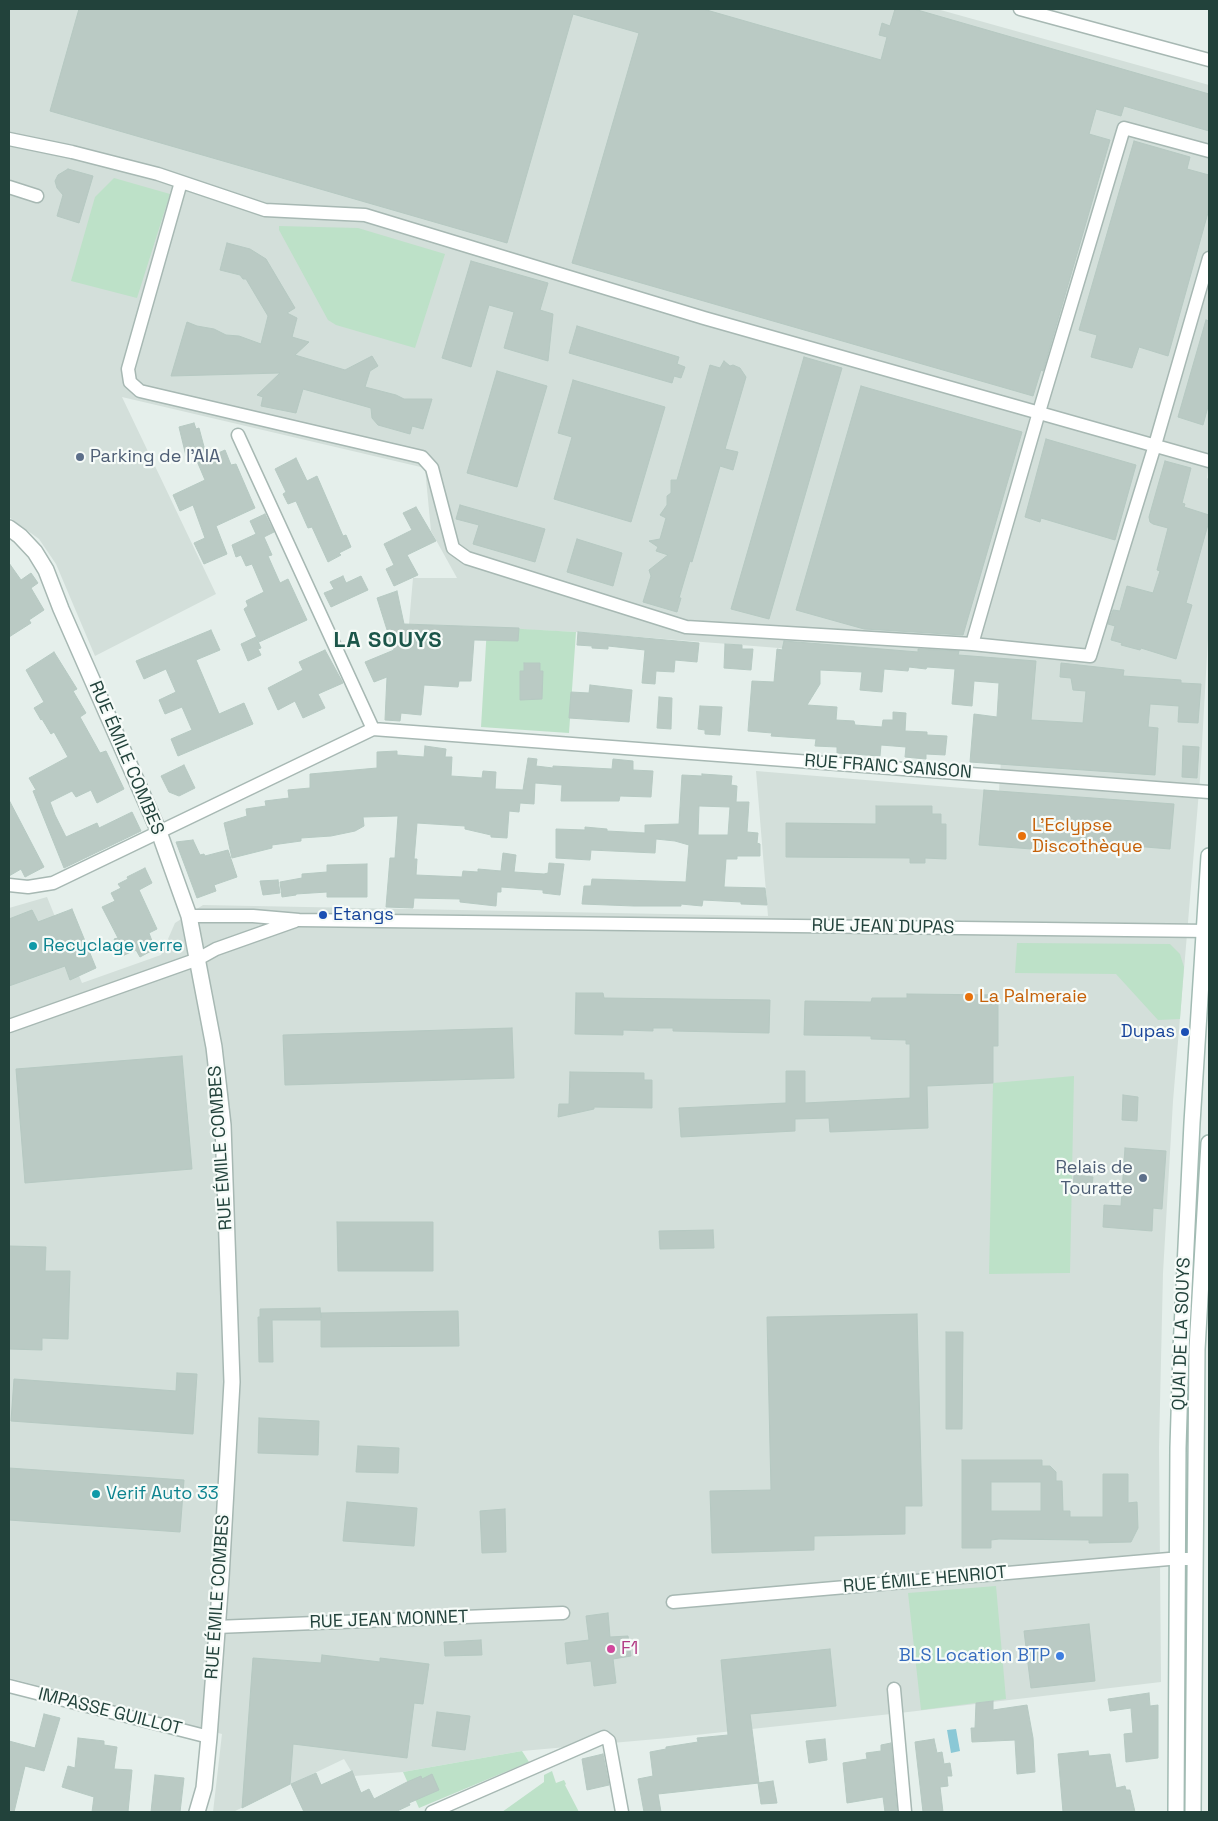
<!DOCTYPE html>
<html>
<head>
<meta charset="utf-8">
<style>
	body { margin:0 }
	#map { position:relative; width:1218px; height:1821px; overflow:hidden; background:#e5efeb; font-family:"Space Grotesk",sans-serif }
	canvas { display:block }
	.frame { position:absolute; inset:0; border:10px solid #22423b; pointer-events:none }
</style>
</head>
<body>
<div id="map">
<canvas width="1218" height="1821"></canvas>
<div class="frame"></div>
</div>
<script>
const context = document.querySelector('canvas').getContext('2d');
context.lineJoin = 'round';
function paint(path, color) {
  context.fillStyle = color;
  context.fill(path, 'evenodd');
}
function poly(rows) {
  const path = new Path2D();
  for (const r of rows) {
    path.moveTo(r[0], r[1]);
    for (let i = 2; i < r.length; i += 2) path.lineTo(r[i], r[i + 1]);
  }
  return path;
}
function strokePath(path, color, width, dash) {
  context.strokeStyle = color;
  context.lineWidth = width;
  context.lineCap = dash ? 'butt' : 'round';
  context.setLineDash(dash || []);
  context.stroke(path);
}
function write(font, color, halo, rows, align = 'center') {
  context.font = font + ' "Space Grotesk",sans-serif';
  context.lineWidth = 4.5;
  context.setLineDash([]);
  context.textBaseline = 'middle';
  context.strokeStyle = halo;
  context.fillStyle = color;
  for (const [text, x, y, turn = 0] of rows) {
    context.save();
    context.translate(x, y);
    context.rotate((+turn || 0) * Math.PI / 180);
    context.textAlign = isNaN(turn) ? turn : align;
    if (halo) context.strokeText(text, 0, 0);
    context.fillText(text, 0, 0);
    context.restore();
  }
}
const built = poly([
	[9,9,937,9,1209,85,1209,461,1207,478,1209,479,1209,621,1200,779,1173,1101,1163,1273,1159,1447,1161,1682,891,1714,668,1738,522,1751,403,1772,354,1776,344,1759,233,1812,213,1812,222,1734,9,1678,9,908,47,897,82,983,161,955,175,923,203,905,768,916,756,771,999,791,1007,666,576,632,409,624,413,578,457,578,431,531,425,468,122,397,216,594,95,656,56,564,39,539,9,517]
]);
const green = poly([
	[114,178,170,194,137,298,71,281,95,197],
	[279,226,358,228,445,254,415,348,336,325,328,320,279,230],
	[487,627,576,632,569,733,481,727],
	[1017,943,1170,944,1180,954,1184,967,1180,1019,1158,1020,1116,974,1015,973],
	[1074,1076,1070,1273,989,1274,993,1083],
	[996,1586,1006,1699,921,1710,908,1593],
	[522,1751,529,1762,419,1808,403,1772],
	[552,1771,556,1783,564,1780,566,1784,565,1785,579,1812,502,1812,544,1782,544,1775]
]);
const water = poly([
	[956,1729,960,1751,951,1753,947,1730]
]);
const building = poly([
	[79,9,703,9,881,60,887,37,879,35,882,23,890,26,895,9,914,9,1209,94,1209,131,1124,106,1121,116,1096,109,1089,134,1110,140,1043,371,1041,370,1033,396,572,263,639,33,573,14,507,243,50,111,79,9],
	[1134,141,1190,157,1187,169,1209,175,1209,209,1168,356,1139,347,1132,368,1091,357,1097,335,1079,330,1134,141],
	[68,169,93,176,79,223,57,216,63,195,57,188,55,181,58,175,68,169],
	[227,243,250,249,266,259,295,308,287,313,297,318,292,337,309,342,295,355,345,370,372,356,378,366,370,371,365,387,396,395,404,399,432,399,423,429,412,426,410,434,378,425,372,418,371,408,303,389,296,413,261,406,263,397,257,395,280,373,171,376,187,322,197,326,214,329,226,335,239,336,261,344,268,316,246,279,243,279,240,275,220,270,227,243],
	[471,261,548,283,540,310,553,314,548,361,504,348,514,312,489,305,471,367,442,358,471,261],
	[1206,320,1209,321,1209,403,1203,425,1178,417,1206,320],
	[577,326,679,357,677,364,685,367,681,378,674,376,672,383,569,353,577,326],
	[804,357,842,368,769,619,731,609,804,357],
	[724,361,730,366,733,365,740,368,746,377,725,449,738,452,733,470,720,466,692,562,690,561,679,598,681,598,677,612,643,602,651,576,649,570,668,555,656,551,658,547,649,541,660,539,666,518,660,515,667,505,667,496,671,493,671,480,677,480,710,365,720,368,724,361],
	[497,371,547,386,517,487,467,473,497,371],
	[573,380,665,407,631,522,554,499,572,437,558,433,573,380],
	[861,386,1022,432,963,635,864,629,796,610,861,386],
	[194,423,196,429,199,428,207,458,225,450,231,465,236,464,255,508,216,526,227,554,204,564,194,543,205,538,193,505,180,511,173,495,205,480,194,454,186,456,179,427,194,423],
	[1046,439,1136,465,1115,540,1041,518,1040,522,1025,517,1046,439],
	[296,458,307,481,317,476,343,536,346,535,351,547,339,553,341,555,328,562,312,527,308,528,296,501,288,504,283,494,286,492,275,469,296,458],
	[1165,461,1191,468,1182,503,1185,504,1184,507,1209,515,1209,521,1186,603,1192,605,1176,659,1141,648,1140,650,1121,645,1122,643,1111,640,1115,626,1108,624,1113,610,1120,611,1127,586,1153,593,1160,571,1157,570,1168,528,1153,524,1150,522,1149,517,1165,461],
	[460,505,545,529,535,562,473,544,479,525,456,519,460,505],
	[416,507,436,541,407,555,418,575,394,586,386,569,394,565,384,544,412,530,403,513,416,507],
	[265,514,274,532,264,537,272,555,268,556,280,583,288,579,307,620,259,642,244,609,248,606,246,601,264,592,252,564,246,566,241,555,236,557,232,545,256,534,250,521,265,514],
	[577,539,622,553,613,586,567,572,577,539],
	[9,563,21,580,31,573,38,583,31,588,44,610,29,620,31,623,9,637,9,563],
	[343,576,346,583,361,576,368,590,331,607,324,593,334,589,330,582,343,576],
	[397,591,404,624,519,628,518,641,474,640,471,681,459,681,458,687,424,685,421,715,401,713,400,721,385,720,387,677,374,682,365,662,394,650,386,634,388,633,377,598,397,591],
	[211,630,220,650,196,660,219,714,244,703,253,724,178,756,171,739,192,730,182,707,165,714,159,700,176,692,166,669,144,679,136,661,211,630],
	[578,632,699,643,697,662,675,660,674,672,656,671,655,684,642,683,645,650,608,646,608,649,592,648,592,646,577,645,578,632],
	[256,637,261,648,258,649,261,655,248,661,241,644,256,637],
	[784,641,918,652,918,649,959,651,958,655,1036,661,1031,720,1083,723,1086,691,1073,690,1071,678,1060,677,1061,663,1124,670,1123,676,1181,680,1181,683,1201,684,1198,723,1178,722,1179,706,1150,704,1148,727,1158,728,1155,775,970,762,974,714,997,717,999,683,974,681,972,706,952,704,955,669,927,667,926,669,909,667,908,671,884,669,882,692,860,690,862,672,820,670,820,684,807,705,837,707,836,720,854,721,855,725,882,727,883,720,893,720,893,712,906,713,905,731,927,732,927,735,947,736,945,755,926,754,926,759,905,757,906,747,881,745,880,756,837,753,837,747,815,746,816,739,771,736,772,733,748,731,752,681,774,682,777,649,782,650,784,641],
	[725,644,742,645,742,649,753,649,751,670,724,668,725,644],
	[325,650,343,683,318,694,325,708,303,718,295,701,278,710,268,688,303,670,299,662,325,650],
	[54,652,77,689,73,691,86,713,80,717,100,753,106,751,124,789,97,803,91,790,76,797,72,791,50,802,55,815,66,837,97,823,99,828,132,812,141,831,64,868,33,791,36,790,29,778,68,757,54,732,51,734,42,719,41,720,34,708,44,702,26,670,54,652],
	[524,663,540,663,540,671,543,671,542,699,520,700,520,671,524,671,524,663],
	[590,685,632,690,629,722,569,718,571,692,589,693,590,685],
	[659,697,672,698,671,729,657,728,659,697],
	[700,706,722,707,720,735,705,734,705,730,698,729,700,706],
	[425,746,446,749,445,757,452,757,451,776,482,778,483,771,496,772,495,789,523,790,528,758,537,759,536,766,553,768,553,766,612,769,613,759,633,761,633,770,653,771,651,797,620,796,619,801,561,801,562,785,535,783,534,804,520,803,519,812,509,811,507,838,491,837,491,835,465,829,465,826,417,823,414,859,417,859,416,875,462,877,463,871,478,872,478,869,501,871,503,853,516,855,514,872,544,874,548,873,549,863,564,864,560,895,543,893,543,890,501,887,501,892,497,892,496,906,460,902,460,899,414,898,413,908,386,907,390,858,395,858,398,816,363,817,364,826,355,831,331,836,301,838,301,841,272,845,272,848,232,858,224,823,247,816,246,809,266,806,265,801,289,798,288,790,310,788,310,774,377,768,377,752,397,751,397,755,424,757,425,746],
	[1183,746,1199,747,1197,778,1182,777,1183,746],
	[184,765,195,788,179,796,169,792,161,776,184,765],
	[702,774,732,776,731,785,737,786,736,802,749,802,747,832,758,833,757,843,760,844,760,856,737,856,737,859,726,859,724,887,765,888,767,905,741,904,741,902,703,900,702,906,681,904,681,906,634,906,582,904,584,886,591,886,592,879,686,882,689,845,675,841,656,839,655,853,591,850,590,860,556,858,556,829,585,830,585,827,607,829,607,831,645,833,645,825,679,824,682,775,702,776,702,774],
	[699,806,730,807,728,835,698,835,699,806],
	[984,790,1174,804,1170,849,1072,841,1071,852,979,845,984,790],
	[9,800,44,867,25,877,21,869,9,876,9,800],
	[876,806,932,806,932,814,941,814,941,824,946,824,946,859,925,858,925,863,910,863,910,858,786,857,786,823,876,824,876,806],
	[193,840,200,855,204,854,205,856,228,850,237,877,214,885,216,891,197,898,176,842,193,840],
	[367,864,367,897,327,897,327,892,296,894,296,895,282,897,280,882,302,878,302,874,327,872,327,865,367,864],
	[145,868,152,883,139,890,157,929,149,933,152,941,149,942,153,950,140,957,136,950,122,956,114,939,118,938,102,907,115,901,111,893,121,888,118,884,128,879,127,877,145,868],
	[278,880,280,893,263,895,260,881,278,880],
	[72,909,96,968,70,980,65,966,9,986,9,919,32,910,38,922,72,909],
	[576,993,603,993,604,998,770,1000,769,1033,673,1031,673,1028,653,1028,653,1031,623,1030,623,1035,575,1034,576,993],
	[907,994,998,995,998,1046,993,1046,993,1083,927,1086,928,1128,830,1132,829,1118,795,1119,795,1131,681,1137,679,1108,786,1103,786,1071,805,1071,805,1103,910,1098,910,1044,906,1044,906,1040,871,1039,871,1036,804,1035,805,1001,871,1002,872,998,907,998,907,994],
	[512,1028,514,1078,285,1085,283,1035,512,1028],
	[182,1056,192,1169,25,1183,16,1069,182,1056],
	[570,1072,644,1073,644,1080,652,1080,652,1108,594,1107,594,1109,558,1117,559,1104,569,1104,570,1072],
	[1123,1095,1138,1097,1137,1121,1122,1120,1123,1095],
	[1125,1148,1166,1151,1162,1209,1153,1208,1152,1231,1103,1227,1104,1205,1121,1206,1125,1148],
	[1074,1175,1093,1177,1091,1196,1073,1194,1074,1175],
	[337,1222,433,1222,433,1271,338,1271,337,1222],
	[713,1230,714,1248,660,1249,659,1231,713,1230],
	[9,1246,46,1247,45,1271,70,1271,68,1339,42,1338,42,1350,9,1349,9,1246],
	[320,1308,321,1318,321,1313,458,1311,459,1346,321,1347,321,1320,272,1320,273,1362,259,1362,258,1317,260,1317,260,1309,320,1308],
	[917,1314,922,1506,905,1506,905,1534,814,1536,814,1550,712,1553,710,1491,771,1490,767,1317,917,1314],
	[946,1332,963,1332,962,1429,946,1429,946,1332],
	[177,1373,197,1374,193,1434,11,1421,14,1379,176,1391,177,1373],
	[259,1418,319,1421,318,1455,258,1453,259,1418],
	[358,1446,399,1448,398,1473,356,1472,358,1446],
	[962,1460,1042,1460,1042,1466,1050,1466,1056,1472,1056,1481,1062,1481,1063,1511,1070,1511,1070,1517,1103,1517,1103,1474,1128,1474,1128,1503,1137,1502,1138,1528,1131,1542,1089,1543,1089,1540,999,1539,991,1540,991,1548,962,1548,962,1460],
	[991,1482,1041,1482,1041,1511,991,1511,991,1482],
	[9,1468,184,1480,180,1532,9,1520,9,1468],
	[347,1502,417,1508,414,1546,343,1541,347,1502],
	[505,1509,506,1552,482,1553,480,1511,505,1509],
	[608,1613,610,1637,628,1636,631,1656,613,1659,616,1683,594,1686,591,1661,567,1664,565,1643,589,1640,586,1616,608,1613],
	[1089,1624,1095,1681,1031,1688,1024,1631,1089,1624],
	[481,1640,482,1655,445,1656,444,1642,481,1640],
	[830,1649,836,1706,750,1714,759,1783,658,1794,661,1812,644,1812,638,1779,653,1776,650,1752,666,1749,666,1747,698,1742,697,1738,728,1735,721,1660,830,1649],
	[322,1655,380,1662,380,1658,429,1664,423,1704,414,1703,407,1758,293,1744,290,1784,242,1808,253,1658,321,1663,322,1655],
	[1149,1693,1150,1706,1158,1705,1158,1758,1126,1762,1124,1734,1133,1733,1131,1708,1110,1711,1108,1699,1149,1693],
	[993,1701,993,1710,1027,1705,1033,1738,1035,1772,1017,1774,1015,1740,972,1742,971,1728,975,1728,976,1703,993,1701],
	[437,1712,470,1716,465,1750,432,1746,437,1712],
	[44,1714,60,1718,44,1771,25,1766,14,1812,9,1812,9,1741,35,1748,44,1714],
	[78,1738,104,1741,104,1745,117,1747,114,1769,132,1770,128,1812,92,1812,94,1797,62,1787,68,1766,75,1768,78,1738],
	[825,1739,827,1760,809,1763,806,1741,825,1739],
	[934,1739,937,1753,942,1752,944,1764,950,1763,952,1776,947,1776,948,1786,940,1787,943,1812,923,1812,915,1742,934,1739],
	[891,1743,897,1812,885,1812,883,1797,847,1803,843,1763,867,1759,866,1753,881,1751,881,1745,891,1743],
	[1088,1751,1089,1756,1110,1754,1116,1788,1125,1786,1126,1790,1130,1790,1135,1812,1063,1812,1058,1754,1088,1751],
	[603,1754,609,1785,587,1790,582,1759,603,1754],
	[352,1771,361,1793,369,1789,374,1799,407,1782,421,1776,422,1779,432,1774,439,1790,409,1803,410,1805,395,1812,304,1812,291,1784,316,1773,321,1785,352,1771],
	[155,1775,184,1778,180,1812,151,1812,155,1775],
	[773,1781,777,1803,761,1804,758,1783,773,1781]
]);
const minor = poly([
	[1020,9,1209,60],
	[9,139,72,152,158,174,265,210,365,215,704,318,1209,461],
	[181,182,128,369,130,382,140,391,422,457,432,468,453,548,467,558,686,627,972,644,1090,656,1155,445,1209,258],
	[9,187,37,196],
	[238,435,373,729],
	[972,644,1039,412,1124,128,1209,151],
	[9,885,28,887,53,883,373,729,1209,792],
	[189,916,253,916,299,920,1209,931],
	[9,1026,198,959,216,949,295,921],
	[673,1602,1169,1559,1195,1559],
	[216,1627,563,1613],
	[9,1686,209,1737],
	[894,1689,905,1812],
	[432,1812,604,1737,609,1741,622,1812]
]);
const tertiary = poly([
	[9,528,20,536,35,552,46,570,61,609,159,832,189,916,214,1047,223,1125,232,1382,221,1578,209,1737,204,1788,197,1812]
]);
const secondary = poly([
	[1176,1812,1178,1448,1181,1350,1192,1123,1209,856],
	[1193,1812,1197,1349,1209,1143]
]);
const markers = [
	[80,457,5,"#5c6f8a"],
	[1022,836,5,"#e8710a"],
	[323,915,5,"#1a4fb4"],
	[33,946,5,"#0f9aa8"],
	[969,997,5,"#e8710a"],
	[1185,1032,5,"#1a4fb4"],
	[1143,1178,5,"#5c6f8a"],
	[96,1494,5,"#0f9aa8"],
	[611,1649,5,"#d1479c"],
	[1060,1656,5,"#3f7fe0"]
];
const serviceNames = [
	["Parking de l'AIA",90,457],
	["Relais de",1133,1168,"right"],
	["Touratte",1133,1189,"right"]
];
const streetNames = [
	["RUE ÉMILE COMBES",126,758,67],
	["RUE FRANC SANSON",888,767,4],
	["RUE JEAN DUPAS",883,927,1],
	["RUE ÉMILE COMBES",221,1148,-94],
	["QUAI DE LA SOUYS",1182,1334,-88],
	["RUE ÉMILE HENRIOT",925,1580,-5],
	["RUE ÉMILE COMBES",218,1597,-86],
	["RUE JEAN MONNET",389,1620,-2],
	["IMPASSE GUILLOT",110,1712,14]
];
const foodNames = [
	["L'Eclypse",1032,826],
	["Discothèque",1032,847],
	["La Palmeraie",979,997]
];
const transitNames = [
	["Etangs",333,915],
	["Dupas",1175,1032,"right"]
];
const cultureNames = [
	["Recyclage verre",43,946],
	["Verif Auto 33",106,1494]
];
const hotelNames = [
	["F1",621,1649]
];
const shopNames = [
	["BLS Location BTP",1050,1656]
];
const districtNames = [
	["LA SOUYS",388,641]
];
paint(built, '#d3dfda');
paint(green, '#bde1c8');
paint(water, '#8ac8d6');
paint(building, '#bacac4');
strokePath(building, '#b6c9c2', 1);
strokePath(minor, '#a7b8b3', 15);
strokePath(tertiary, '#a7b8b3', 18);
strokePath(secondary, '#a2bbb3', 18);
strokePath(minor, '#fff', 12);
strokePath(tertiary, '#fff', 15);
strokePath(secondary, '#fff', 15);
for (const [x, y, r, color] of markers) {
  const dot = new Path2D();
  dot.arc(x, y, r, 0, 2 * Math.PI);
  context.fillStyle = color;
  context.fill(dot);
  strokePath(dot, '#f6fbf8', 2);
}
write('18px', '#4e5e75', '#f6fbf8', serviceNames, 'left');
write('18px', '#22423b', '#f6fbf8', streetNames);
write('18px', '#c56008', '#f6fbf8', foodNames, 'left');
write('18px', '#164399', '#f6fbf8', transitNames, 'left');
write('18px', '#0d838f', '#f6fbf8', cultureNames, 'left');
write('18px', '#b23c85', '#f6fbf8', hotelNames, 'left');
write('18px', '#366cbe', '#f6fbf8', shopNames, 'right');
context.letterSpacing = '1px';
write('bold 22px', '#1c564a', '#f6fbf8', districtNames);
context.letterSpacing = '0px';
</script>
</body>
</html>
